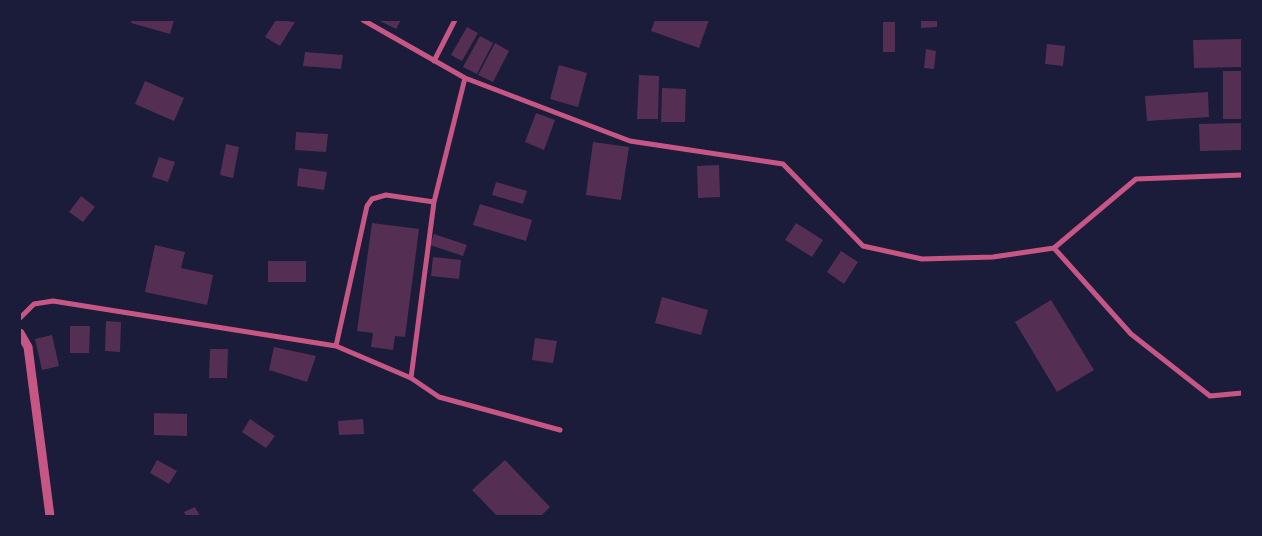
<!DOCTYPE html>
<html>
<head>
<meta charset="utf-8">
<style>
	body { margin:0 }
	#map { position:relative; width:1262px; height:536px; overflow:hidden; background:#1b1b3a; font-family:"Roboto Condensed",sans-serif }
	canvas { display:block }
	.frame { position:absolute; inset:0; border:21px solid #1b1b3a; pointer-events:none }
</style>
</head>
<body>
<div id="map">
<canvas width="1262" height="536"></canvas>
<div class="frame"></div>
</div>
<script>
const context = document.querySelector('canvas').getContext('2d');
context.lineJoin = 'round';
function paint(path, color) {
  context.fillStyle = color;
  context.fill(path, 'evenodd');
}
function poly(rows) {
  const path = new Path2D();
  for (const r of rows) {
    path.moveTo(r[0], r[1]);
    for (let i = 2; i < r.length; i += 2) path.lineTo(r[i], r[i + 1]);
  }
  return path;
}
function strokePath(path, color, width, dash) {
  context.strokeStyle = color;
  context.lineWidth = width;
  context.lineCap = dash ? 'butt' : 'round';
  context.setLineDash(dash || []);
  context.stroke(path);
}
const building = poly([
	[132,20,174,20,170,34,131,23],
	[276,20,295,22,280,46,265,37],
	[378,20,401,20,396,29],
	[655,20,709,20,699,48,651,31],
	[921,20,937,20,937,27,921,28],
	[883,22,895,22,895,52,883,52],
	[467,27,478,33,462,61,451,55],
	[480,36,493,43,477,74,463,67],
	[1242,39,1242,67,1194,68,1193,40],
	[495,43,509,51,493,82,478,75],
	[1047,44,1065,46,1063,66,1045,64],
	[926,49,936,51,934,69,924,68],
	[305,52,343,55,341,69,303,66],
	[559,65,587,73,578,107,550,99],
	[1223,71,1242,71,1242,119,1223,119],
	[639,75,659,76,658,119,637,119],
	[145,81,184,98,174,121,135,104],
	[662,88,686,89,685,122,661,122],
	[1208,92,1209,117,1147,121,1145,96],
	[536,113,555,120,544,150,525,142],
	[1242,123,1242,150,1200,151,1199,124],
	[296,132,328,134,326,152,295,150],
	[593,142,629,147,621,200,586,195],
	[226,144,239,147,233,178,220,175],
	[159,157,175,162,168,182,152,177],
	[719,165,720,197,698,198,697,166],
	[299,168,327,172,324,190,297,186],
	[496,182,527,191,523,204,492,195],
	[81,196,95,207,83,222,69,212],
	[480,204,532,220,526,241,473,225],
	[372,223,419,229,405,337,395,336,393,350,371,347,373,333,357,331],
	[796,223,823,240,812,257,785,240],
	[434,234,467,245,463,256,430,245],
	[155,245,185,252,181,268,213,275,207,305,145,292],
	[841,251,858,262,844,284,827,272],
	[433,257,461,260,459,279,431,276],
	[268,261,306,261,306,282,268,282],
	[662,297,708,310,701,335,655,323],
	[1051,300,1094,370,1057,392,1015,322],
	[106,321,121,322,120,352,105,351],
	[70,326,90,326,89,353,70,353],
	[52,335,59,366,42,370,35,339],
	[535,338,557,341,553,363,532,360],
	[274,347,316,356,307,382,269,370],
	[210,349,228,349,227,378,209,378],
	[154,413,187,414,187,436,154,435],
	[250,419,275,436,266,448,242,432],
	[363,419,364,434,339,435,338,421],
	[157,460,177,471,169,484,150,473],
	[505,460,550,507,541,516,497,516,472,490],
	[195,507,200,516,186,516,184,512]
]);
const minor = poly([
	[363,20,465,78,630,141,783,164,863,246,922,259,993,257,1054,248,1131,334,1210,396,1242,393],
	[434,61,455,20],
	[1054,248,1136,179,1242,175],
	[20,318,34,304,53,301,336,346,411,378,439,397,560,430],
	[336,346,367,206,372,199,386,195,434,202],
	[411,378,434,202,465,78]
]);
const tertiary = poly([
	[20,333,28,347,50,516]
]);
paint(building, '#542f53');
strokePath(minor, '#c65784', 5);
strokePath(tertiary, '#c65784', 9);
</script>
</body>
</html>
